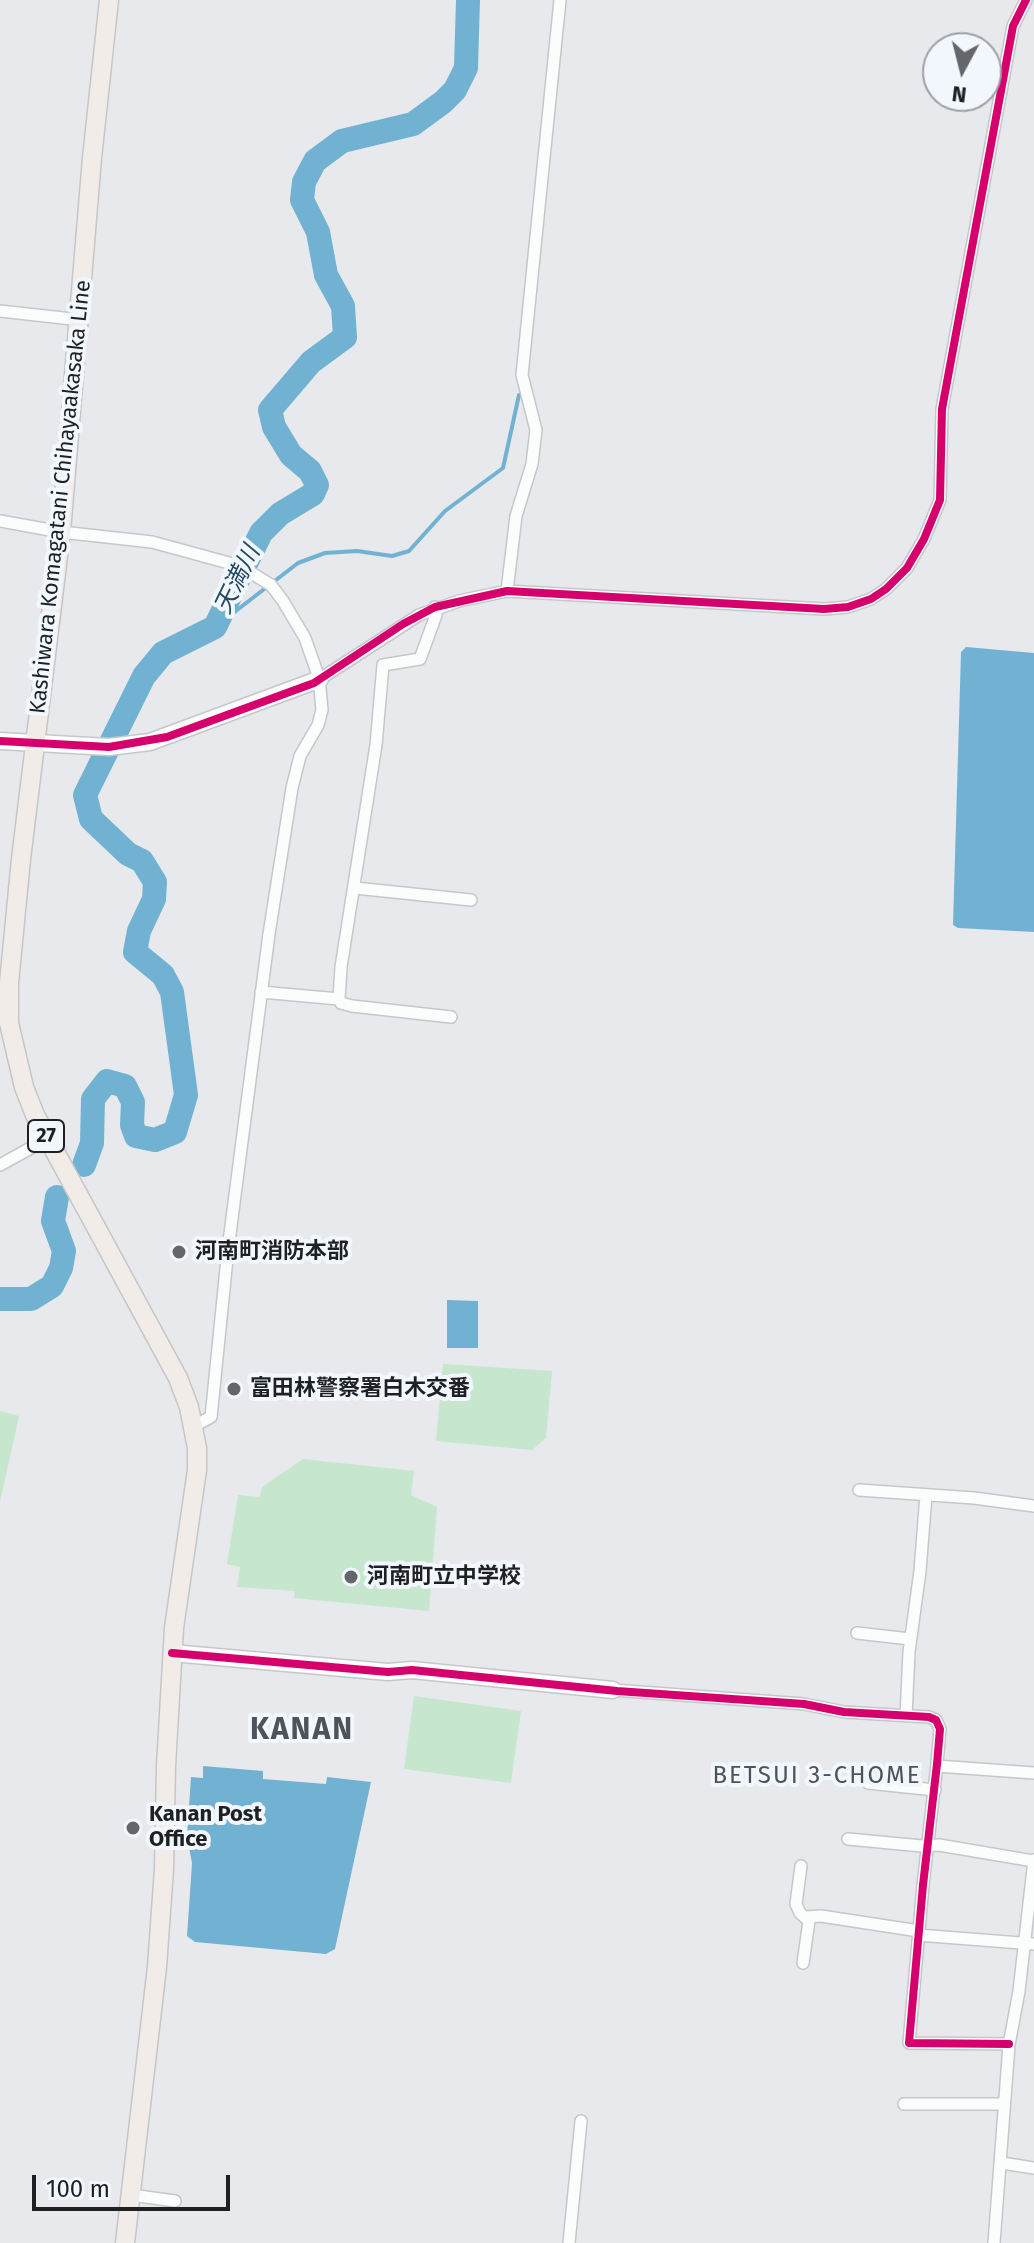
<!DOCTYPE html>
<html>
<head>
<meta charset="utf-8">
<style>
	body { margin:0 }
	#map { position:relative; width:1034px; height:2243px; overflow:hidden; background:#e7e9ed; font-family:"Fira Sans",sans-serif }
	canvas { display:block }
	.north { position:absolute; left:922px; top:32px; width:80px; height:80px; box-sizing:border-box; background:#f2f6fd; border:2px solid #9da0a5; border-radius:50%; rotate:187deg; font-size:22px; font-weight:700; line-height:32px; text-align:center; color:#1e2022 }
	.north::after { content:''; display:block; margin:auto; width:28px; height:36px; background:#646669; clip-path:polygon(50% 0,100% 100%,50% 72%,0 100%) }
	.scale { position:absolute; left:32px; top:2175px; width:198px; height:36px; box-sizing:border-box; border:4px solid #1e2022; border-top:0; padding-left:10px; font-size:24px; line-height:28px; white-space:nowrap; color:#1e2022; -webkit-text-stroke:6px #f2f6fd; paint-order:stroke }
</style>
</head>
<body>
<div id="map">
<canvas width="1034" height="2243"></canvas>
<div class="north">N</div>
<div class="scale">100 m</div>
</div>
<script>
const context = document.querySelector('canvas').getContext('2d');
context.lineJoin = 'round';
function paint(path, color) {
  context.fillStyle = color;
  context.fill(path, 'evenodd');
}
function poly(rows) {
  const path = new Path2D();
  for (const r of rows) {
    path.moveTo(r[0], r[1]);
    for (let i = 2; i < r.length; i += 2) path.lineTo(r[i], r[i + 1]);
  }
  return path;
}
function strokePath(path, color, width, dash) {
  context.strokeStyle = color;
  context.lineWidth = width;
  context.lineCap = dash ? 'butt' : 'round';
  context.setLineDash(dash || []);
  context.stroke(path);
}
function write(font, color, halo, rows, align = 'center') {
  context.font = font + ' "Fira Sans","Noto Sans JP",sans-serif';
  context.lineWidth = 8;
  context.setLineDash([]);
  context.textBaseline = 'middle';
  context.strokeStyle = halo;
  context.fillStyle = color;
  for (const [text, x, y, turn = 0] of rows) {
    context.save();
    context.translate(x, y);
    context.rotate((+turn || 0) * Math.PI / 180);
    context.textAlign = isNaN(turn) ? turn : align;
    if (halo) context.strokeText(text, 0, 0);
    context.fillText(text, 0, 0);
    context.restore();
  }
}
const green = poly([
	[443,1364,552,1371,546,1438,532,1450,436,1441],
	[0,1411,19,1416,0,1502],
	[303,1459,414,1471,411,1495,437,1507,429,1611,294,1598,295,1591,237,1587,240,1567,227,1564,238,1495,260,1497,262,1487],
	[414,1696,521,1711,511,1783,404,1769]
]);
const water = poly([
	[966,647,1034,653,1034,932,958,928,953,925,961,652],
	[447,1300,478,1301,478,1348,447,1348],
	[203,1766,263,1771,263,1779,326,1784,327,1777,371,1782,335,1949,326,1954,195,1942,187,1936,192,1863,187,1837,191,1777,203,1778]
]);
const stream = poly([
	[215,627,298,563,325,553,357,551,392,556,409,551,445,511,503,468,519,395]
]);
const river = poly([
	[84,1165,92,1143,93,1099,107,1081,125,1086,133,1102,132,1125,136,1136,155,1140,175,1132,186,1095,172,992,163,975,135,952,139,931,154,899,155,882,142,861,128,854,91,819,85,795,144,676,163,653,215,627,261,533,280,514,313,494,317,485,310,471,291,455,274,427,270,410,311,362,345,337,343,306,326,275,318,232,302,200,304,182,315,161,342,141,413,124,443,102,455,90,466,68,468,0],
	[0,1299,31,1299,52,1286,61,1268,64,1251,53,1221,57,1197]
]);
const street = poly([
	[0,311,81,320],
	[0,521,61,532,152,542,240,566,271,585,283,601,305,638,319,678,322,710,318,725,300,756,292,788,269,934,228,1249,211,1417,194,1426],
	[507,591,516,516,532,464,536,430,522,375,560,0],
	[320,679,419,615,459,601,507,591,824,609,848,607,871,599,886,589,907,568,924,539,940,500,942,409,1013,26,1026,0],
	[355,888,471,900],
	[261,992,339,999,341,1003,352,1006,451,1017],
	[339,999,341,967,376,745,383,665,420,659,436,615,435,607],
	[0,1165,47,1139],
	[859,1490,974,1498,1034,1506],
	[857,1633,910,1639],
	[613,1690,804,1704,844,1712,929,1717,936,1720,940,1729,937,1764,923,1885,909,2043,1009,2044],
	[906,1716,909,1652,920,1571,926,1495],
	[937,1766,1034,1773],
	[868,1783,935,1790],
	[848,1839,922,1846,939,1845,1034,1861],
	[801,1866,796,1904,800,1913,809,1921,803,1963],
	[806,1917,821,1916,919,1931],
	[918,1935,1034,1944],
	[904,2104,1004,2104],
	[1002,2163,1034,2168],
	[131,2195,175,2201],
	[569,2243,581,2121],
	[994,2243,1009,2045,1019,1991,1034,1860]
]);
const secondary = poly([
	[0,741,109,747,150,742,320,679],
	[172,1653,388,1672,412,1670,613,1690]
]);
const primary = poly([
	[109,0,92,158,61,532,21,859,9,983,9,1023,24,1087,35,1115,178,1378,189,1407,197,1448,197,1470,174,1628,166,1766,164,1869,157,1967,125,2243]
]);
const cycleway = poly([
	[0,741,109,747,167,737,314,683,403,624,435,607,507,591,824,609,848,607,871,599,886,589,907,568,924,539,940,500,942,409,1013,26,1026,0],
	[172,1653,388,1672,412,1670,617,1691,804,1704,844,1712,929,1717,936,1720,940,1729,937,1764,923,1885,909,2043,1009,2044]
]);
const markers = [
	[179,1252,8,"#646669"],
	[234,1389,8,"#646669"],
	[351,1577,8,"#646669"],
	[133,1828,8,"#646669"]
];
const shields = [
	[46,1136,36]
];
const shieldNames = [
	["27",46,1136]
];
const streetNames = [
	["Kashiwara Komagatani Chihayaakasaka Line",61,497,-84]
];
const poiNames = [
	["河南町消防本部",195,1252],
	["富田林警察署白木交番",250,1389],
	["河南町立中学校",367,1577],
	["Kanan Post",149,1815],
	["Office",149,1840]
];
const waterNames = [
	["天満川",238,580,-64]
];
const neighbourhoodNames = [
	["BETSUI 3-CHOME",817,1776]
];
const districtNames = [
	["KANAN",302,1731]
];
paint(green, '#c6e7cd');
paint(water, '#71b2d2');
strokePath(stream, '#71b2d2', 4);
strokePath(river, '#71b2d2', 24);
strokePath(street, '#c6c7ca', 14);
strokePath(secondary, '#c6c7ca', 19);
strokePath(primary, '#c5c6c8', 21);
strokePath(street, '#fbfcfc', 11);
strokePath(secondary, '#fbfcfc', 16);
strokePath(primary, '#f1ece7', 18);
strokePath(cycleway, '#d6006c', 8);
for (const [x, y, r, color] of markers) {
  const dot = new Path2D();
  dot.arc(x, y, r, 0, 2 * Math.PI);
  context.fillStyle = color;
  context.fill(dot);
  strokePath(dot, '#f2f6fd', 3);
}
for (const [x, y, w] of shields) {
  const box = new Path2D();
  box.roundRect(x - w / 2, y - 16, w, 32, 6);
  context.fillStyle = '#f2f6fd';
  context.fill(box);
  strokePath(box, '#1e2022', 2);
}
write('bold 20px', '#1e2022', null, shieldNames);
write('22px', '#1e2022', '#f2f6fd', streetNames);
write('bold 22px', '#1e2022', '#f2f6fd', poiNames, 'left');
write('italic 24px', '#244a5e', '#f2f6fd', waterNames);
context.letterSpacing = '2px';
write('24px', '#4f5258', '#f2f6fd', neighbourhoodNames);
context.letterSpacing = '0px';
context.letterSpacing = '2px';
write('bold 30px', '#4f5258', '#f2f6fd', districtNames);
context.letterSpacing = '0px';
</script>
</body>
</html>
